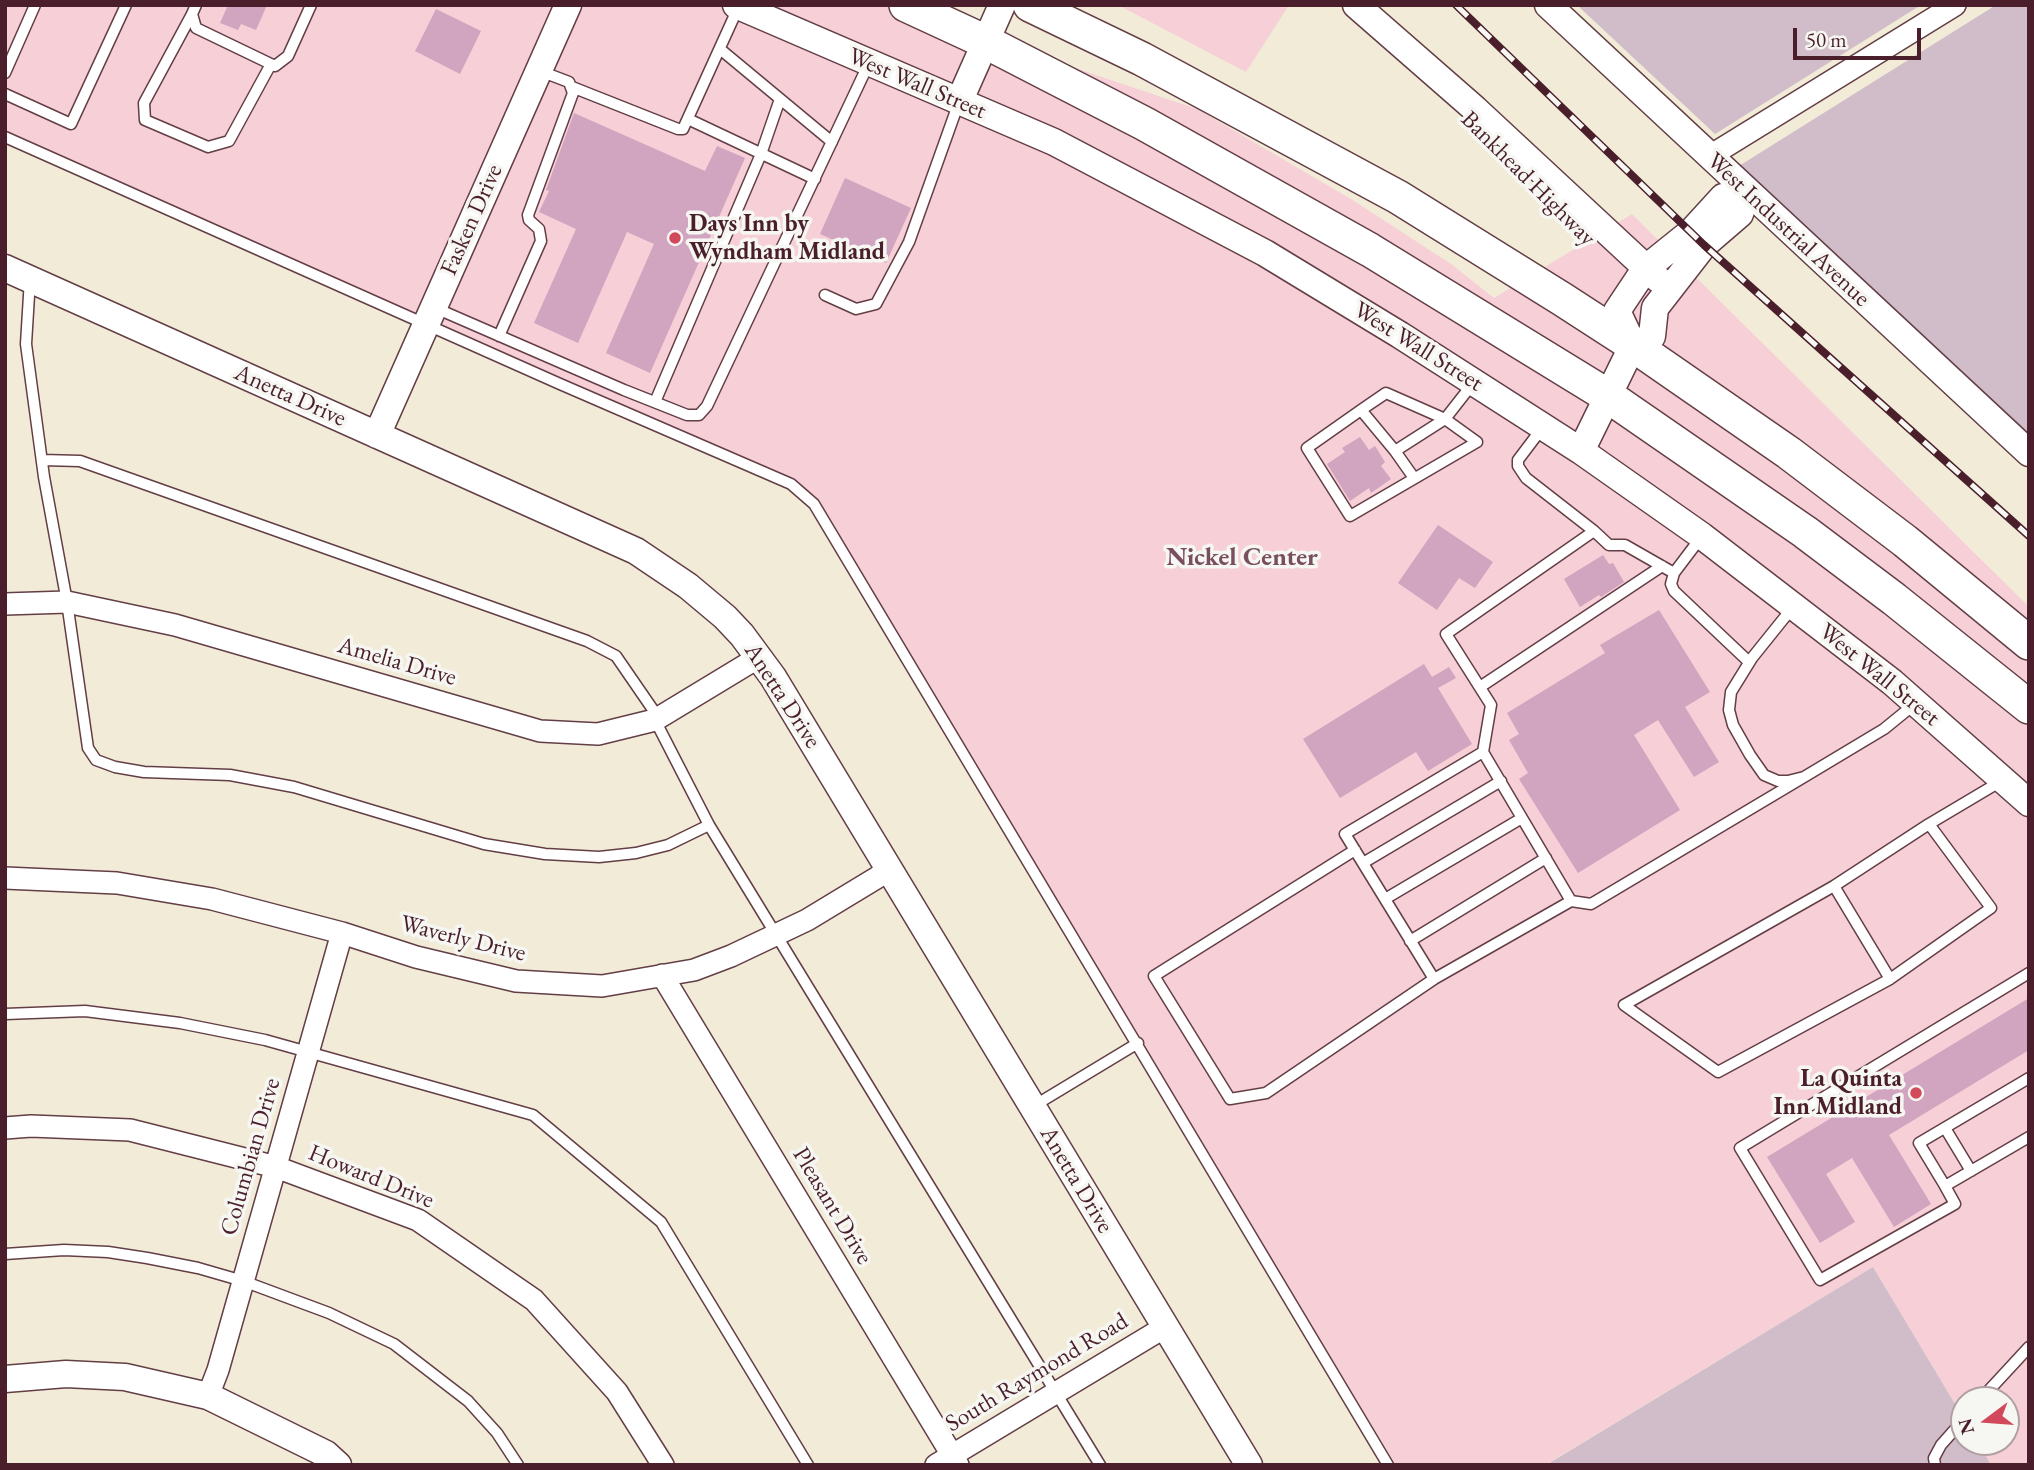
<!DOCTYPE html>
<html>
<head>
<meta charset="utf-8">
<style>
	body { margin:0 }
	#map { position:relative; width:2034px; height:1470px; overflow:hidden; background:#f1ebd8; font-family:"EB Garamond",serif }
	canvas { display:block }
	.frame { position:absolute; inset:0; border:7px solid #4a1f2b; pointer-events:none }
	.north { position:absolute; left:1950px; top:1386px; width:70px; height:70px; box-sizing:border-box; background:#f6f6f2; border:2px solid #b1a0a2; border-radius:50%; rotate:254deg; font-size:19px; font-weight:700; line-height:28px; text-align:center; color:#4a1f2b }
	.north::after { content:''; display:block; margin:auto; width:24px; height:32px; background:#d1495b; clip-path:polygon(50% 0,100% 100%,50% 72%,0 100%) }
	.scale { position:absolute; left:1793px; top:28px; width:128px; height:32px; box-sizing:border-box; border:4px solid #4a1f2b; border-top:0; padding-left:9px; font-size:21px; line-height:24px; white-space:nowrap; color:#4a1f2b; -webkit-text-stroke:5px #f6f6f2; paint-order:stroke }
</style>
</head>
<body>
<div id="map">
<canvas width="2034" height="1470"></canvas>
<div class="frame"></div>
<div class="north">N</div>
<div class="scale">50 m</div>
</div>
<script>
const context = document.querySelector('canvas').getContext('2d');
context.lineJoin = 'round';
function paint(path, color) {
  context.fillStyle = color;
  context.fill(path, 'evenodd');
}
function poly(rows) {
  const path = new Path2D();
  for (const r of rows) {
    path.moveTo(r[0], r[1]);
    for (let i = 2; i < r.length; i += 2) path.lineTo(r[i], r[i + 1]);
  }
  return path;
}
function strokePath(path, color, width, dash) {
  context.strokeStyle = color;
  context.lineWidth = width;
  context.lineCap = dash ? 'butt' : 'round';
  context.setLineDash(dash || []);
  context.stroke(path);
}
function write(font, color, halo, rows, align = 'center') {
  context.font = font + ' "EB Garamond",serif';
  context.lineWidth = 7;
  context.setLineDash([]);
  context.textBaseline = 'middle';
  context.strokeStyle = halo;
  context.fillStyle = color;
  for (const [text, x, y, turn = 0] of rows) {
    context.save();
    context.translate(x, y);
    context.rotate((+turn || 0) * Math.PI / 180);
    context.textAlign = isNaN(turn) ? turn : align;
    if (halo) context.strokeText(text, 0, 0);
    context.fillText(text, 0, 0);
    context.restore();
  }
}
const built = poly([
	[5,5,888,5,1197,109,1351,199,1451,264,1494,298,1632,214,2029,607,2029,1465,1991,1465,1978,1442,2006,1442,2006,1400,1964,1400,1964,1419,1873,1267,1545,1465,1396,1465,807,491,5,131],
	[1118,5,1289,5,1246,72]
]);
const industrial = poly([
	[1577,5,1921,5,1715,134],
	[1996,5,2029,5,2029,434,1739,166],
	[1873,1267,1964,1419,1964,1442,1978,1442,1991,1465,1546,1465]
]);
const building = poly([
	[228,5,267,5,256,30,241,24,238,30,220,23],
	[436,9,481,31,460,74,415,51],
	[574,113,705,171,717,146,745,158,650,373,606,353,654,244,627,232,578,343,534,323,576,229,539,212,549,191,546,190],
	[845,178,911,208,886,263,820,234],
	[1360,437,1369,450,1375,446,1385,462,1381,466,1391,479,1371,493,1369,488,1350,501,1327,464,1345,452,1342,448],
	[1438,525,1493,562,1475,588,1459,578,1437,610,1398,583],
	[1603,555,1609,564,1613,563,1624,582,1601,597,1599,595,1580,607,1564,579],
	[1659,610,1710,692,1685,707,1719,762,1694,777,1658,720,1634,735,1680,810,1578,873,1519,779,1528,773,1509,740,1519,734,1507,713,1605,653,1600,645],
	[1424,664,1432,677,1449,667,1456,678,1438,688,1472,744,1428,771,1416,752,1340,798,1303,739],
	[2029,998,2029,1050,1889,1135,1931,1204,1894,1227,1852,1158,1826,1174,1855,1222,1820,1243,1767,1157]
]);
const service = poly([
	[196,5,192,14,196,28,275,66,288,56,311,5],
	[192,14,144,103,145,120,208,147,229,141,271,64],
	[720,49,832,142],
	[5,73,35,5],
	[572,87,678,129,683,129,738,8],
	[5,94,71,124,126,5],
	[688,119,815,179],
	[5,137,560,384,791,484,814,504,1388,1465],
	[30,279,26,344,44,477,67,602,88,748,96,760,115,767,144,772,230,775,294,787,484,844,545,854,599,857,636,853,668,845,709,825],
	[825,295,856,309,876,304,909,242,959,102],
	[433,307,624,390,687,415,699,415,707,406,869,63],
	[499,336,541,241,539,229,529,220,528,215,573,93,569,82,540,71],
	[655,402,761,154,780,99],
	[1361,410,1395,451,1445,419,1477,442,1350,516,1307,448,1361,410,1386,393,1445,419,1474,382],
	[1543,427,1518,460,1518,466,1526,478,1594,531,1609,545,1625,545,1674,573],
	[1395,451,1414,478],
	[42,460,80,461,587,641,616,656,658,717],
	[1702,536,1674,573,1671,584,1674,591,1749,662],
	[1793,607,1752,658,1731,692,1729,710,1733,725,1750,755,1764,775,1778,781,1788,781,1804,777,1884,729,1916,703],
	[1480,687,1662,566],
	[655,720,709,825,1100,1465],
	[1483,752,1491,705,1446,634,1594,531],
	[1929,824,1991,908,1890,979,1718,1072,1624,1005,1834,886,1929,824,2003,780],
	[1355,850,1154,976,1230,1099,1266,1093,1434,979],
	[1363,863,1501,781],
	[1834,886,1890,979],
	[1385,899,1522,818],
	[1571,901,1483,752,1345,834,1434,979,1571,901,1591,904,1804,777],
	[1410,941,1546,858],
	[5,1014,85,1011,180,1023,265,1040,533,1115,661,1222,808,1465],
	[2029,1078,1919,1143,1945,1186,2029,1137],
	[1032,1107,1138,1043],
	[1945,1128,1971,1171],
	[1945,1186,1955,1204,1820,1280,1740,1148,2029,973],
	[5,1254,64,1250,108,1252,147,1258,198,1268,243,1281,329,1313,394,1344,468,1401,497,1433,518,1465],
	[1980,1400,2029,1347],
	[1935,1465,1934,1458,1941,1445,1964,1419]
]);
const minor = poly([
	[1710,156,1955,5],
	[5,604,67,602,175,625,540,731,598,734,655,720,759,657],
	[5,878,117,883,212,899,342,933,416,957,516,981,602,986,694,970,731,956,807,920,878,877,889,868],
	[662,975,958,1465],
	[5,1128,31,1126,130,1130,276,1167,418,1220,534,1300,617,1392,663,1465],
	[208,1396,218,1370,342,933],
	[936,1465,1165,1327]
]);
const tertiary = poly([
	[736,5,1054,142,1265,253,1400,335,1581,451,1702,536,1892,682,2029,803],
	[1356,5,1475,109,1658,279],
	[1548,5,2029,453],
	[959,102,1002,5],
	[5,268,636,551,688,586,725,617,742,635,773,677,1249,1465],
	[377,435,568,5],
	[1581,451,1633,345,1652,336,1655,308,1704,245,1740,214,1746,192,1723,197,1691,232,1645,269,1617,311,1633,345],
	[5,1379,66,1374,125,1377,208,1396,326,1454,338,1465]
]);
const primary = poly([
	[906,5,986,42,1145,124,1370,250,1608,396,1805,532,1894,599,2029,707],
	[1030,5,1142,59,1398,197,1562,299,1633,345,1789,453,1905,541,2029,643]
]);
const rail = poly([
	[1456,5,1704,245,2029,536]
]);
const markers = [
	[675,238,7,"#d1495b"],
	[1916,1093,7,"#d1495b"]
];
const streetNames = [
	["West Wall Street",917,84,23],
	["Bankhead Highway",1528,179,45],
	["Fasken Drive",472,220,-66],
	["West Industrial Avenue",1788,230,43],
	["West Wall Street",1418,347,32],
	["Anetta Drive",290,396,24],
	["Amelia Drive",397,662,16],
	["West Wall Street",1879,675,39],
	["Anetta Drive",782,696,57],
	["Waverly Drive",463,939,14],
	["Columbian Drive",251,1157,-74],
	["Howard Drive",371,1177,22],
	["Anetta Drive",1076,1180,59],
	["Pleasant Drive",832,1206,59],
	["South Raymond Road",1037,1373,-31]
];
const poiNames = [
	["Days Inn by",689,224],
	["Wyndham Midland",689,252],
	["La Quinta",1902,1079,"right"],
	["Inn Midland",1902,1107,"right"]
];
const neighbourhoodNames = [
	["Nickel Center",1242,558]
];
paint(built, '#f6cfd7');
paint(industrial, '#d1bdc9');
paint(building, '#d1a4bf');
strokePath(service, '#633e45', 13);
strokePath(minor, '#633e45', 24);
strokePath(tertiary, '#633e45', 29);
strokePath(primary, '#633e45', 36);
strokePath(service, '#fff', 10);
strokePath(minor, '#fff', 21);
strokePath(tertiary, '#fff', 26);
strokePath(primary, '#fff', 33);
strokePath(rail, '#4a1f2b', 8);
strokePath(rail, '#f6f6f2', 5, [16]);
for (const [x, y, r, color] of markers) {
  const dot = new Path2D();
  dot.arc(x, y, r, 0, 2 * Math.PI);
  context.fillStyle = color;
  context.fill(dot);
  strokePath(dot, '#f6f6f2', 2.5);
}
write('24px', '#4a1f2b', '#f6f6f2', streetNames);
write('bold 24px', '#4a1f2b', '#f6f6f2', poiNames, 'left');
write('bold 26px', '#794e5f', '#f6f6f2', neighbourhoodNames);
</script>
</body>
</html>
